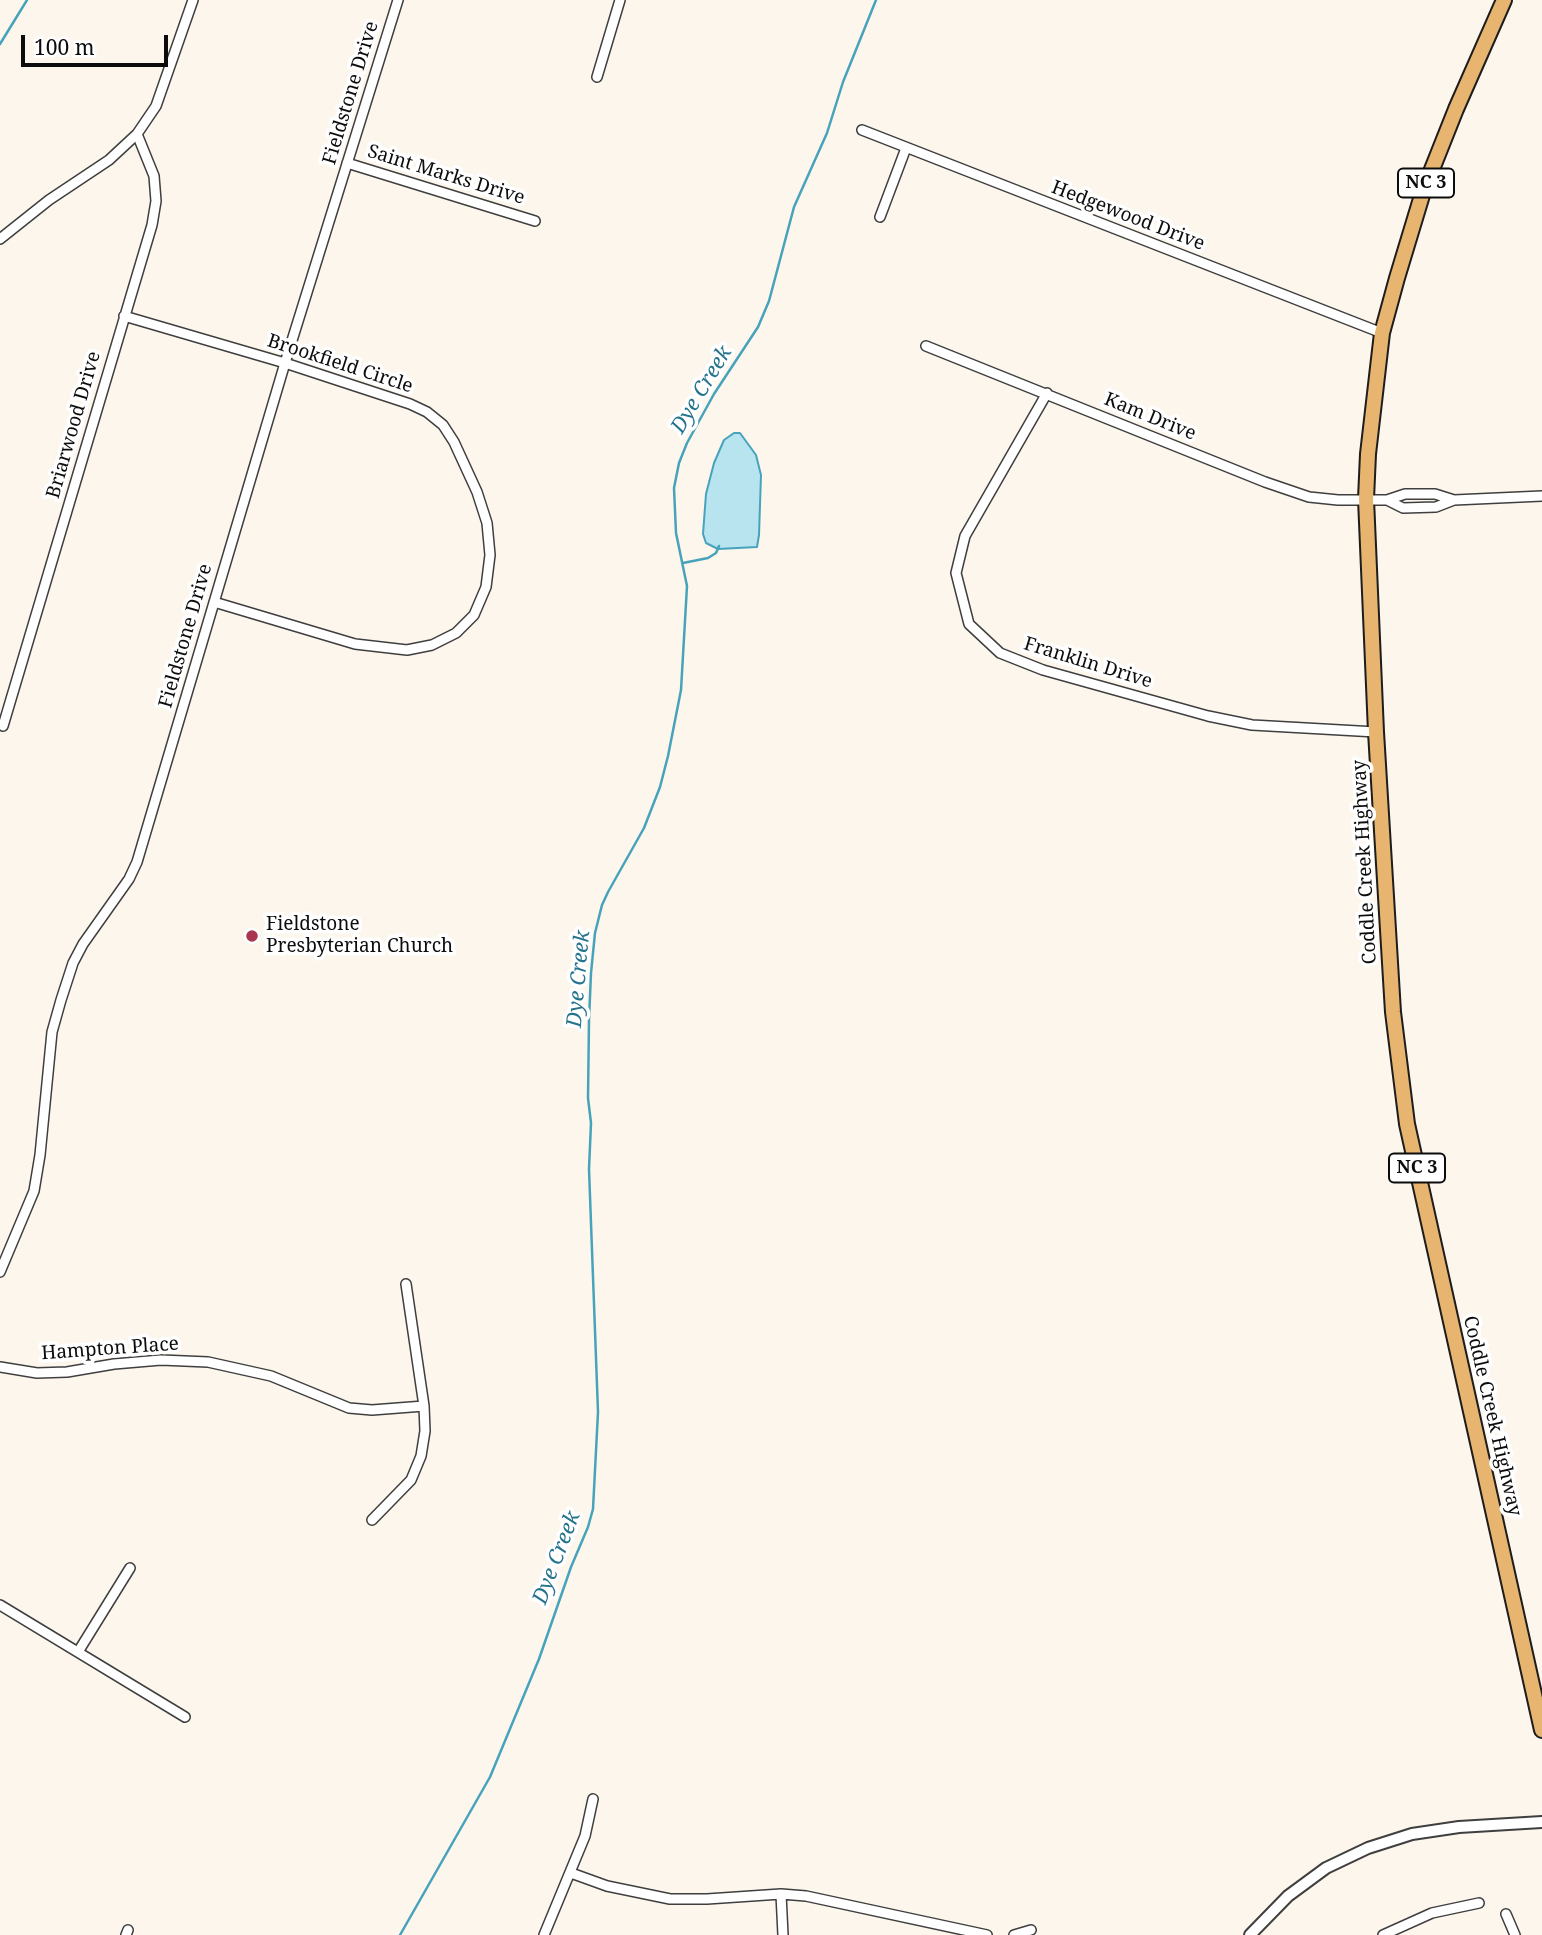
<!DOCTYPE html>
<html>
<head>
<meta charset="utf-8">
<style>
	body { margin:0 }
	#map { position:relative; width:1542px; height:1935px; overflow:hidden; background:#fdf6ec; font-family:"Noto Serif",serif }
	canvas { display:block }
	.scale { position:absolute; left:21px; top:35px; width:147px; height:32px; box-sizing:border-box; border:4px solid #0c0c0c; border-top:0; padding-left:9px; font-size:21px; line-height:24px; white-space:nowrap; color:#0c0c0c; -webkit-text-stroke:5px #fff; paint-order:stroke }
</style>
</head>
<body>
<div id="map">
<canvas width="1542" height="1935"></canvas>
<div class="scale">100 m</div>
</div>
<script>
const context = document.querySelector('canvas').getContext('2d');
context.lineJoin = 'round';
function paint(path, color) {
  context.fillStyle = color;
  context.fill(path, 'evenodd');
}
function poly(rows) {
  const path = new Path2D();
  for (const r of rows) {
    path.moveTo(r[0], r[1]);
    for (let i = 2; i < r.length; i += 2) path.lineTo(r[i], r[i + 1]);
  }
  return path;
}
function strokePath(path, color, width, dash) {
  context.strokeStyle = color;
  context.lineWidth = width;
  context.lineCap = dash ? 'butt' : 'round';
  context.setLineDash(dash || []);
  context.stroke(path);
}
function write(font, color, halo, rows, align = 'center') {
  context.font = font + ' "Noto Serif",serif';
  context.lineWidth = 7;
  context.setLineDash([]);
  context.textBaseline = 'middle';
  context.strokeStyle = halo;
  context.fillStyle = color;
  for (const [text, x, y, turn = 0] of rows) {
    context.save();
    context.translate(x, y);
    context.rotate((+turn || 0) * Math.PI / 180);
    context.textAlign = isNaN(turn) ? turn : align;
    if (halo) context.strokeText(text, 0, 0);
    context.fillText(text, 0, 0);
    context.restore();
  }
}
const water = poly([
	[734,433,740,433,756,455,761,475,759,535,757,547,718,549,706,543,703,534,706,494,714,463,724,440,734,433]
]);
const stream = poly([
	[0,44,27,0],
	[683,563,708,558,716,553,719,546],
	[400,1935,490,1777,539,1659,571,1567,588,1527,593,1509,598,1412,589,1169,591,1123,588,1098,589,1020,591,973,595,933,602,905,608,892,644,828,660,787,668,756,681,690,687,586,676,533,674,488,679,463,687,443,714,394,758,327,769,301,794,207,827,133,843,82,876,0]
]);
const minor = poly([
	[597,77,620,0],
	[862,130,1382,333],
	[347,163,535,221],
	[880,217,906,148],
	[0,239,49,200,109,160,137,134,156,106,193,0],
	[124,316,285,363,410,404,427,412,443,425,454,442,477,492,487,523,490,555,486,587,474,615,456,633,432,645,407,650,355,644,214,602],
	[926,346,1265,482,1309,497,1338,500,1387,500,1405,494,1435,494,1454,500],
	[1047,393,965,536,956,573,969,624,1000,653,1043,670,1208,716,1252,725,1376,732],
	[1387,500,1403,508,1436,507,1454,500,1542,496],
	[3,726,152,225,156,201,154,176,137,134],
	[0,1272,34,1191,40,1155,52,1032,61,1000,73,963,83,944,129,879,137,862,285,363,398,0],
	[0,1367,37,1373,67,1372,114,1364,161,1360,208,1362,271,1376,349,1408,372,1410,424,1406],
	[372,1520,411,1480,421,1456,425,1431,424,1406,406,1284],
	[0,1605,185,1717],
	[78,1652,130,1568],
	[571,1873,607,1886,670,1899,707,1899,781,1894,806,1896,987,1935],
	[781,1894,783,1935],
	[1506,1914,1515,1935],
	[126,1935,128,1930],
	[544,1935,585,1836,593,1799],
	[1014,1935,1031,1930],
	[1383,1935,1432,1913,1479,1903]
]);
const tertiary = poly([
	[1250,1935,1288,1896,1326,1868,1368,1848,1412,1834,1459,1827,1542,1822]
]);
const primary = poly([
	[1504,0,1456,109,1423,192,1397,278,1382,333,1368,454,1366,499,1376,732,1393,1012,1407,1124,1542,1730]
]);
const markers = [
	[252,936,7,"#aa3550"]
];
const shields = [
	[1426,183,56],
	[1417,1168,56]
];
const shieldNames = [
	["NC 3",1426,183],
	["NC 3",1417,1168]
];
const streetNames = [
	["Fieldstone Drive",351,93,-73],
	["Saint Marks Drive",446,175,17],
	["Hedgewood Drive",1128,216,21],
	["Brookfield Circle",340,364,18],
	["Kam Drive",1150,417,22],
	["Briarwood Drive",74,425,-74],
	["Fieldstone Drive",186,636,-74],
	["Franklin Drive",1088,663,17],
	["Coddle Creek Highway",1365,862,-93],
	["Hampton Place",110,1349,-4],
	["Coddle Creek Highway",1492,1416,77]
];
const poiNames = [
	["Fieldstone",266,925],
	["Presbyterian Church",266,947]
];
const waterNames = [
	["Dye Creek",702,390,-59],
	["Dye Creek",579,979,-85],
	["Dye Creek",557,1558,-69]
];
paint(water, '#b7e4ee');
strokePath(water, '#47a3bc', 2);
strokePath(stream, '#47a3bc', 2.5);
strokePath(minor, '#3f3f3f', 12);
strokePath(tertiary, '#3f3f3f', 14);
strokePath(primary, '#1d1d1d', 18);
strokePath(minor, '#fff', 9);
strokePath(tertiary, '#fff', 10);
strokePath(primary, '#e8b571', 14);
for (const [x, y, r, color] of markers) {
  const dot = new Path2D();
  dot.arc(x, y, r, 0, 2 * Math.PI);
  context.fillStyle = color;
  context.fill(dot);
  strokePath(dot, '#fff', 2.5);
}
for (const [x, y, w] of shields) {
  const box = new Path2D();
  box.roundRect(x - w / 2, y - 14.5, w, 29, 5);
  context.fillStyle = '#fff';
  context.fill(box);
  strokePath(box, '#0c0c0c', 2);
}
write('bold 18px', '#0c0c0c', null, shieldNames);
write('19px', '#0c0c0c', '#fff', streetNames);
write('19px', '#0c0c0c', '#fff', poiNames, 'left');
write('italic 21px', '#25738d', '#fff', waterNames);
</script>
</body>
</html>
